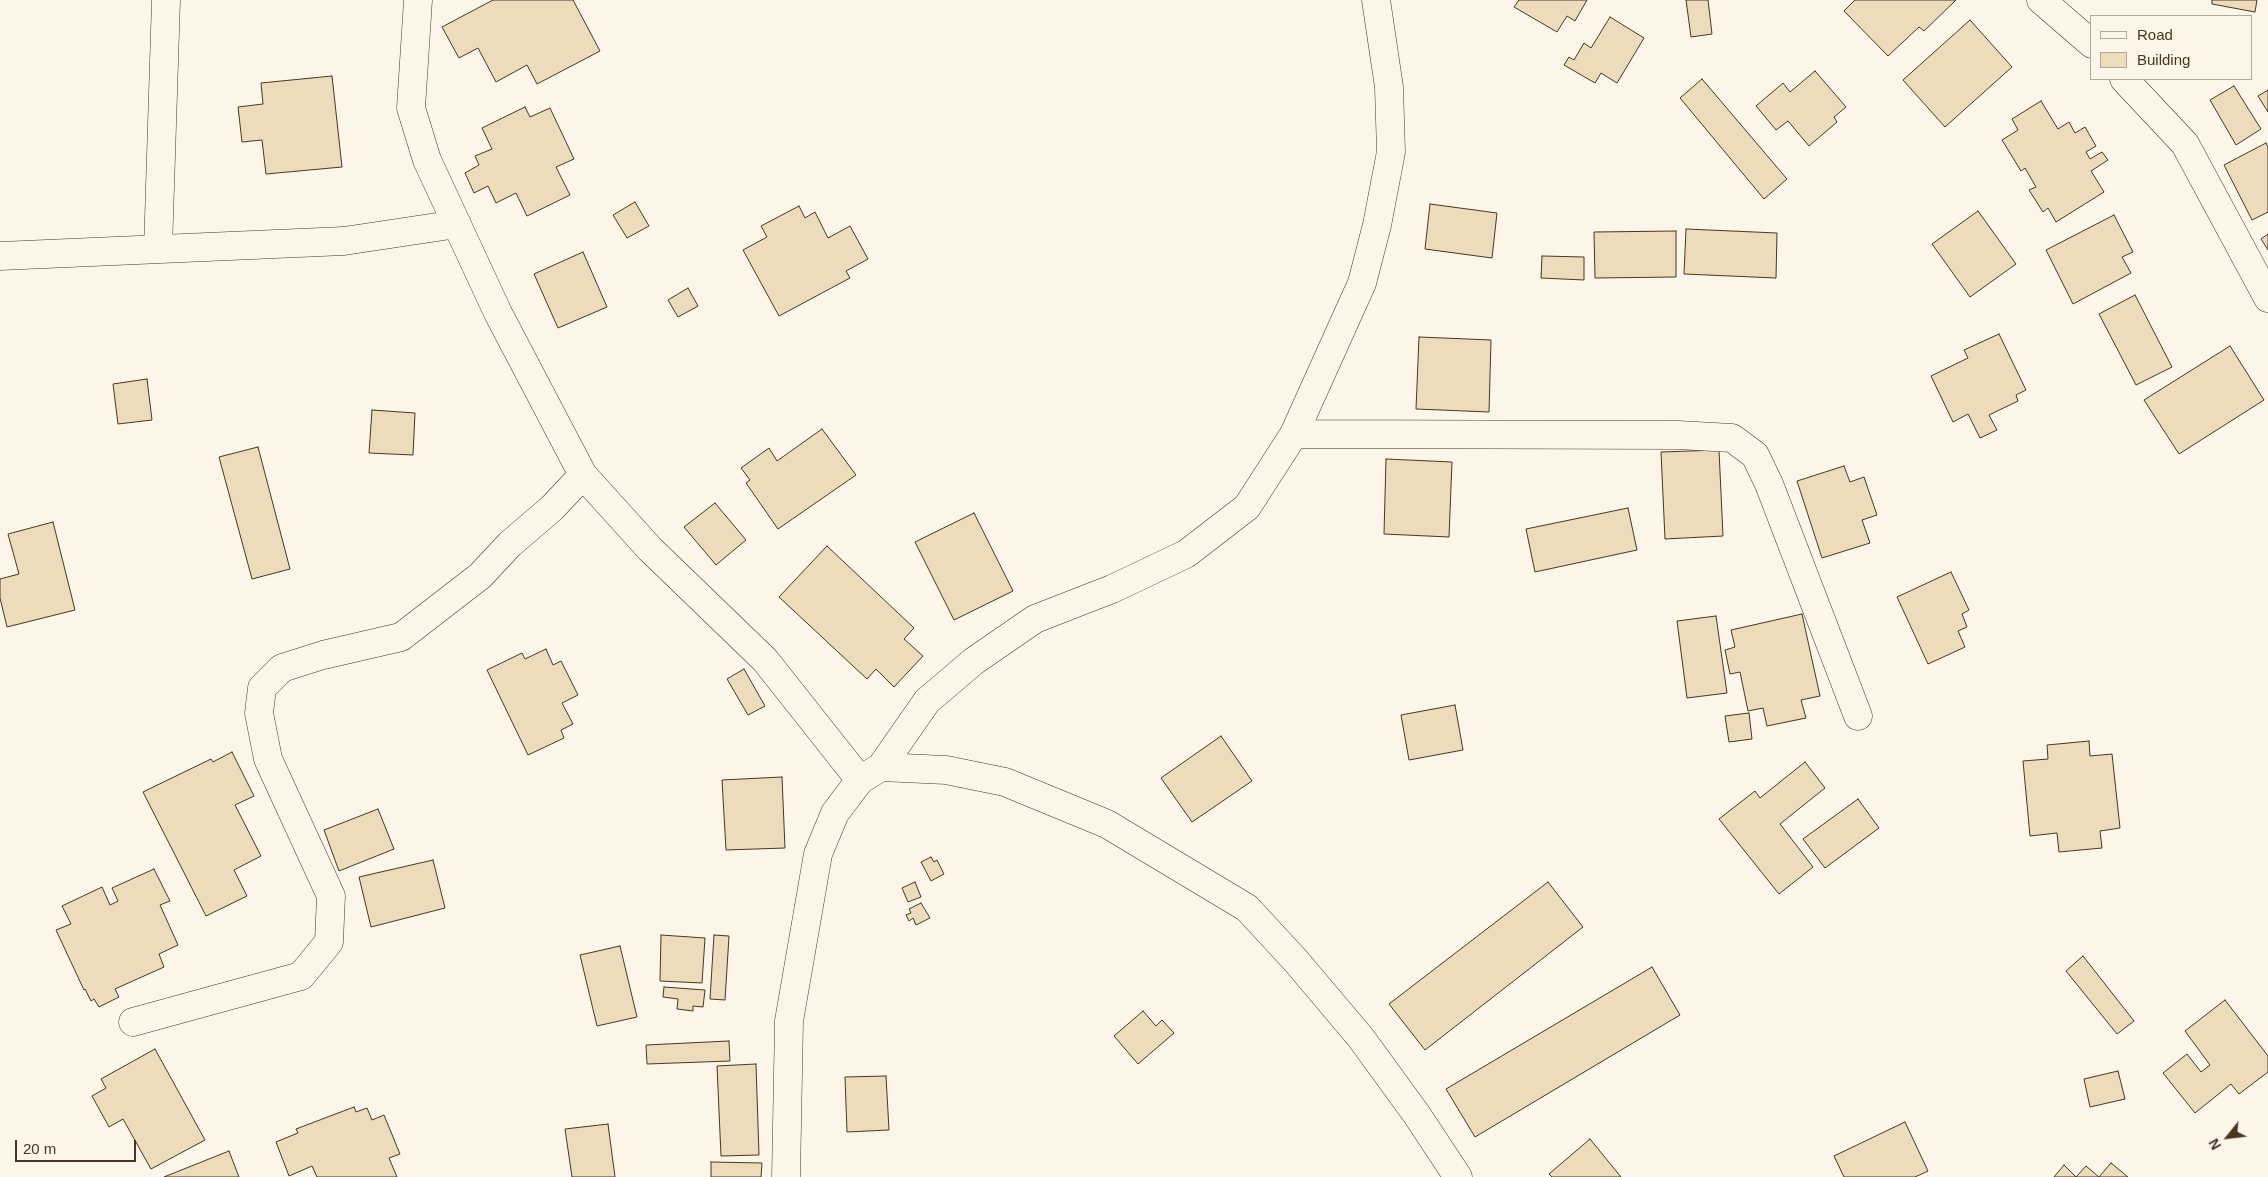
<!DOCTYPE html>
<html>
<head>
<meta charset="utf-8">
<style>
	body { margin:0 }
	#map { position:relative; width:2268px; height:1177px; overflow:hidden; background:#fbf6e9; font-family:Arial,sans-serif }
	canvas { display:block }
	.legend { position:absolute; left:2090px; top:15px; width:162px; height:65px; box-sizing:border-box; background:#fbf6e9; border:1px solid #b4a999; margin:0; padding:6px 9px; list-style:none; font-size:15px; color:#4a3520 }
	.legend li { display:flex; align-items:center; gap:10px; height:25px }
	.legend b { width:25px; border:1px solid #b4a999 }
	.north { position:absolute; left:2203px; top:1112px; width:50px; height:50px; -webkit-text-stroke:4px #fbf6e9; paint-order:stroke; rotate:241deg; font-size:14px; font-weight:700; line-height:20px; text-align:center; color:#4a3520 }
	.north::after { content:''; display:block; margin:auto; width:18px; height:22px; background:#4a3520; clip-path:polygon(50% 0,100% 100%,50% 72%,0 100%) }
	.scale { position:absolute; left:15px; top:1140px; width:121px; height:22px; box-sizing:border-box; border:2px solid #4a3520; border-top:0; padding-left:6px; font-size:15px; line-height:18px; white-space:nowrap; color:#4a3520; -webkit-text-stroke:4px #fbf6e9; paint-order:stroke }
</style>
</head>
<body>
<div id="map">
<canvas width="2268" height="1177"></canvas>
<ul class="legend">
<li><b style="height:6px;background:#fbf6e9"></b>Road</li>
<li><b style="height:14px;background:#ecdcbc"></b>Building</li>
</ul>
<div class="north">N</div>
<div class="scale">20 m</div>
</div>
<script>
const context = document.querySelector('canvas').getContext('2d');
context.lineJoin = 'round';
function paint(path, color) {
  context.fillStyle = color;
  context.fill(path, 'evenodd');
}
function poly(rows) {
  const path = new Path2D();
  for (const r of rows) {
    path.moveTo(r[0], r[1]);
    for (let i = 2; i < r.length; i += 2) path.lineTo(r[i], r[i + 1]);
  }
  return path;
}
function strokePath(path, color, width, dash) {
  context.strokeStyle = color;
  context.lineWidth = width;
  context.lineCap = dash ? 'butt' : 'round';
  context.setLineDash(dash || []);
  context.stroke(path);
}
const building = poly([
	[493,0,573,0,600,51,537,84,527,65,496,82,478,48,459,58,442,27,493,0],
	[1519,0,1587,0,1575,21,1567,16,1557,32,1514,7,1519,0],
	[1686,0,1708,0,1712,34,1691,37,1686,0],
	[1855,0,1956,0,1924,31,1919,27,1888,56,1844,11,1855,0],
	[2212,0,2257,0,2255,12,2212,4,2212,0],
	[1610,17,1644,38,1617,83,1601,73,1595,83,1564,65,1569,57,1574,60,1584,43,1591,48,1610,17],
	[1970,20,2012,67,1945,127,1903,80,1970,20],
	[1815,71,1846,107,1834,117,1837,122,1809,146,1788,121,1776,130,1756,106,1783,83,1790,92,1815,71],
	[332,76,342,167,266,174,262,140,242,142,238,107,263,104,261,83,332,76],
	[1702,79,1787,179,1764,199,1680,98,1702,79],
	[2234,86,2261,129,2236,145,2210,100,2234,86],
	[2268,90,2268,112,2258,96,2268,90],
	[2041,101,2058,129,2069,122,2075,133,2085,127,2096,146,2086,152,2090,159,2102,152,2108,160,2091,171,2104,192,2056,222,2048,208,2043,212,2029,190,2036,187,2025,168,2021,171,2002,140,2018,130,2012,119,2041,101],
	[525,107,530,117,550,108,574,159,556,167,570,195,527,216,516,193,496,203,488,186,474,193,465,173,479,165,475,156,492,149,482,128,525,107],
	[2266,143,2268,147,2268,212,2252,220,2224,165,2266,143],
	[635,202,649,226,627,238,613,215,635,202],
	[1430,204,1497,213,1492,258,1425,249,1430,204],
	[799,206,805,218,815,212,828,238,850,226,868,259,846,271,850,278,779,316,743,250,767,237,761,226,799,206],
	[1978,211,2016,264,1970,297,1932,244,1978,211],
	[2114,215,2133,252,2122,257,2131,273,2073,304,2046,250,2114,215],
	[1686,229,1777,233,1776,278,1684,274,1686,229],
	[1676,231,1676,277,1595,278,1594,232,1676,231],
	[2268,234,2268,250,2261,239,2268,234],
	[583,252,607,307,558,328,534,274,583,252],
	[1542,256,1584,257,1584,280,1541,278,1542,256],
	[688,288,698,306,678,317,668,300,688,288],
	[2135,295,2172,367,2136,385,2099,314,2135,295],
	[1999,334,2026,390,2016,395,2018,401,1989,415,1997,430,1980,438,1968,414,1953,422,1931,376,1968,358,1964,350,1999,334],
	[1419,337,1491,340,1489,412,1416,409,1419,337],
	[2230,346,2264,400,2179,454,2144,400,2230,346],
	[147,379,152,420,118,424,113,384,147,379],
	[372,410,415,413,413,455,369,453,372,410],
	[822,429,856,475,778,529,746,483,750,480,741,468,769,448,777,461,822,429],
	[258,447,290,569,252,579,219,457,258,447],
	[1719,450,1723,536,1665,539,1661,452,1719,450],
	[1386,459,1452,462,1449,537,1384,534,1386,459],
	[1844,466,1850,482,1864,477,1877,515,1862,520,1870,543,1822,558,1797,481,1844,466],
	[715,503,746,540,716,565,684,527,715,503],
	[1628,508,1637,550,1535,572,1526,529,1628,508],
	[974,513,1013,591,954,620,915,542,974,513],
	[53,522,75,610,7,627,0,598,0,579,19,574,8,534,53,522],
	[827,546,914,628,904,639,923,656,894,687,876,669,867,679,779,597,827,546],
	[1951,572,1969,610,1962,614,1967,627,1958,631,1965,647,1928,664,1897,597,1951,572],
	[1802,614,1820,696,1801,700,1806,718,1767,726,1763,708,1748,711,1740,672,1730,674,1725,650,1735,647,1731,630,1802,614],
	[1716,616,1727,693,1687,698,1677,621,1716,616],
	[546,649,553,665,561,661,578,695,562,703,573,724,561,730,564,738,528,755,487,670,522,653,525,659,546,649],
	[744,669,765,706,748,715,727,679,744,669],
	[1455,705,1463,750,1409,760,1401,715,1455,705],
	[1749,713,1752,739,1729,742,1725,716,1749,713],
	[1221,736,1252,781,1192,822,1161,778,1221,736],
	[2089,741,2090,756,2112,754,2120,828,2100,831,2102,848,2059,852,2057,833,2030,836,2023,761,2048,759,2047,745,2089,741],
	[232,752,254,796,235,805,261,856,234,870,247,896,206,916,143,792,211,759,213,762,232,752],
	[1805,762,1825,788,1780,824,1813,867,1779,894,1719,819,1755,791,1760,798,1805,762],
	[782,777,785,848,726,850,722,780,782,777],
	[1858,799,1879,828,1825,868,1803,839,1858,799],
	[378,809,394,849,339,871,324,830,378,809],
	[931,857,934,862,937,860,944,874,931,881,921,862,931,857],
	[433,860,445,908,371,927,359,877,433,860],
	[154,869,170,901,160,905,178,945,159,954,164,967,115,989,119,997,99,1007,94,999,91,1001,85,989,84,990,56,930,71,924,62,906,102,887,110,905,118,901,112,888,154,869],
	[915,882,921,897,908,902,902,888,915,882],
	[1548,882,1583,927,1425,1050,1389,1004,1548,882],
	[921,903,930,918,916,925,913,918,909,921,906,915,911,913,909,909,921,903],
	[661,935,705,938,702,983,660,981,661,935],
	[714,935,729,936,725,1000,710,999,714,935],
	[620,946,637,1017,597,1026,580,955,620,946],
	[2083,956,2134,1021,2117,1034,2066,971,2083,956],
	[1652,967,1680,1015,1475,1137,1446,1089,1652,967],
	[664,987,705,990,703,1007,693,1006,693,1011,677,1009,678,999,663,997,664,987],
	[2225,1000,2268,1056,2268,1072,2239,1094,2231,1084,2195,1113,2163,1073,2187,1054,2201,1072,2210,1065,2185,1031,2225,1000],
	[1143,1011,1156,1026,1162,1020,1174,1033,1138,1064,1114,1036,1143,1011],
	[729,1041,730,1061,647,1064,646,1045,729,1041],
	[155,1049,205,1140,151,1169,123,1119,109,1127,92,1096,106,1088,101,1079,155,1049],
	[756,1064,759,1155,721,1156,717,1066,756,1064],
	[2118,1071,2125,1099,2090,1107,2084,1079,2118,1071],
	[886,1076,889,1130,847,1132,845,1077,886,1076],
	[354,1107,356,1112,367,1108,372,1120,384,1115,400,1154,389,1158,397,1177,317,1177,312,1166,289,1176,276,1142,298,1133,296,1129,354,1107],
	[1905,1122,1928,1171,1915,1177,1844,1177,1834,1156,1905,1122],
	[608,1124,615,1177,572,1177,565,1129,608,1124],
	[1590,1139,1621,1177,1552,1177,1549,1174,1590,1139],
	[229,1151,239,1177,164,1177,229,1151],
	[711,1162,762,1163,761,1177,711,1177,711,1162],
	[2111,1163,2128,1177,2099,1177,2111,1163],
	[2064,1165,2076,1177,2086,1166,2099,1177,2054,1177,2064,1165]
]);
const minor = poly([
	[418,0,411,108,427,160,498,313,583,475,650,549,765,660,860,780],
	[2041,0,2092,44],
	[2124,79,2185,144,2268,298],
	[158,249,166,0],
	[0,256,344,241,457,224],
	[1294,434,1678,435,1732,438,1755,455,1769,484,1858,716],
	[881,767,927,701,974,661,1035,619,1112,589,1186,554,1247,507,1294,434,1362,283,1377,225,1391,152,1389,87,1376,0],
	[133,1022,301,976,329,942,331,896,268,759,259,713,262,688,282,668,323,655,401,637,480,576,510,544,552,508,583,475],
	[786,1177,789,1021,818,854,835,813,860,780,881,767,946,770,1005,782,1107,824,1247,908,1296,961,1361,1038,1417,1115,1458,1177]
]);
paint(building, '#ecdcbc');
strokePath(building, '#4a3520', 1);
strokePath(minor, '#4a3520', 29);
strokePath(minor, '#fbf6e9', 28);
</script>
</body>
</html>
